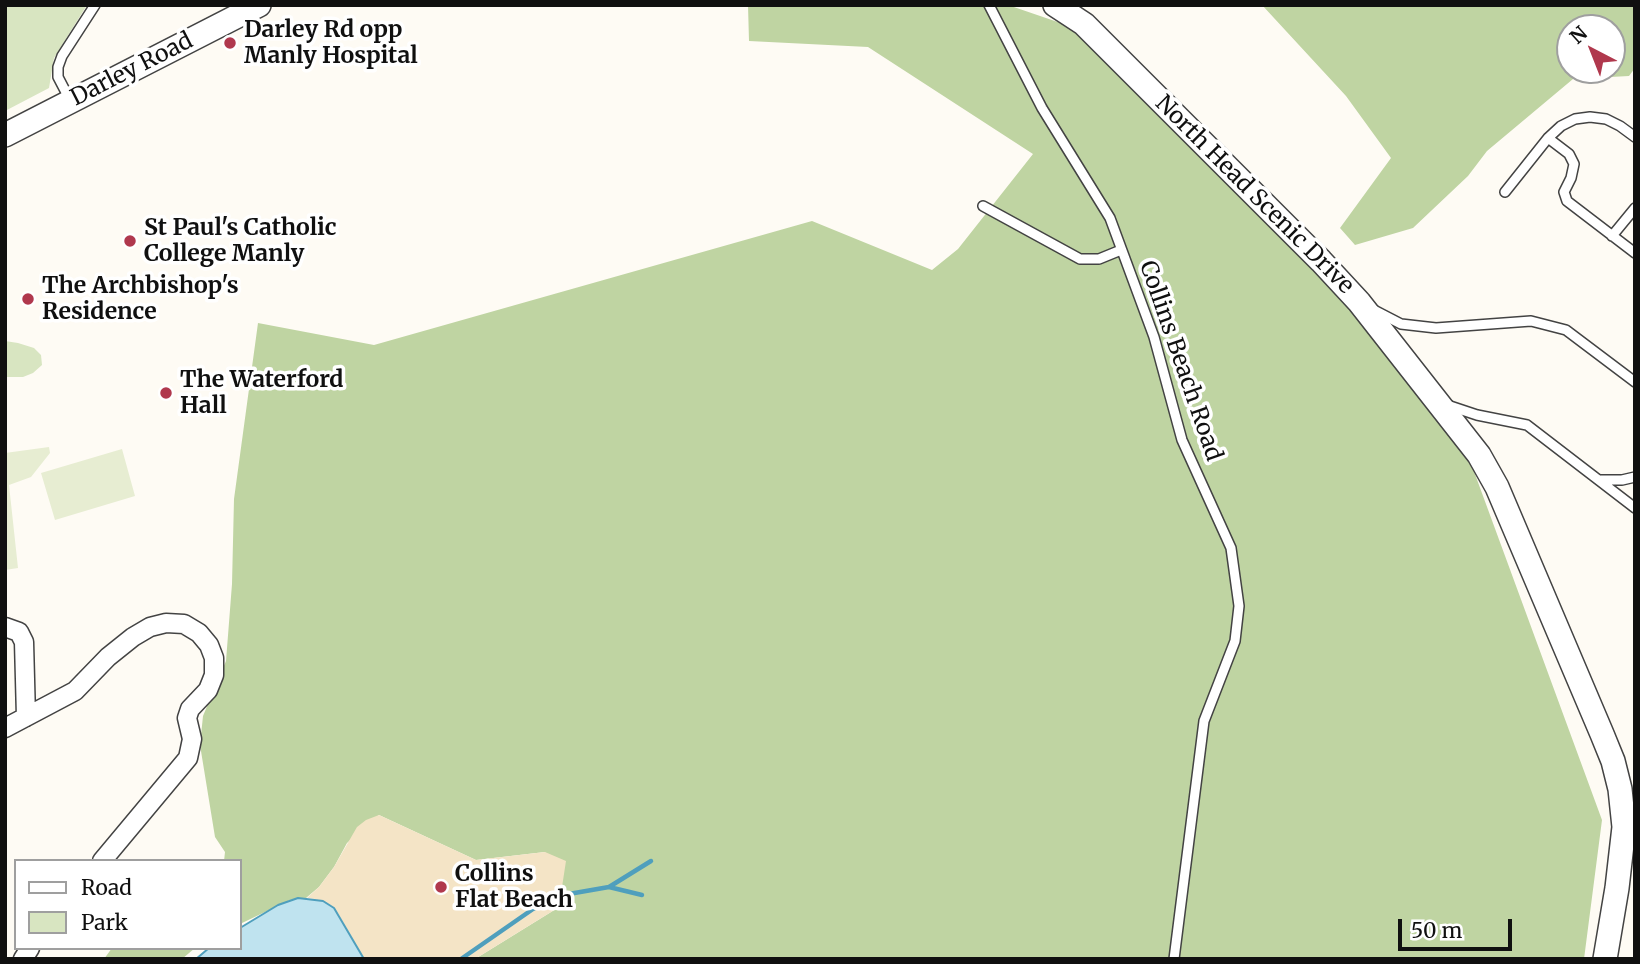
<!DOCTYPE html>
<html>
<head>
<meta charset="utf-8">
<style>
	body { margin:0 }
	#map { position:relative; width:1640px; height:964px; overflow:hidden; background:#fefbf4; font-family:Merriweather,serif }
	canvas { display:block }
	.frame { position:absolute; inset:0; border:7px solid #101010; pointer-events:none }
	.legend { position:absolute; left:14px; top:859px; width:228px; height:91px; box-sizing:border-box; background:#fff; border:2px solid #9f9f9f; margin:0; padding:9px 12px; list-style:none; font-size:21px; color:#101010 }
	.legend li { display:flex; align-items:center; gap:14px; height:35px }
	.legend b { width:35px; border:2px solid #9f9f9f }
	.north { position:absolute; left:1556px; top:14px; width:70px; height:70px; box-sizing:border-box; background:#fff; border:2px solid #9f9f9f; border-radius:50%; rotate:318deg; font-size:19px; font-weight:700; line-height:28px; text-align:center; color:#101010 }
	.north::after { content:''; display:block; margin:auto; width:24px; height:32px; background:#b0384d; clip-path:polygon(50% 0,100% 100%,50% 72%,0 100%) }
	.scale { position:absolute; left:1398px; top:919px; width:114px; height:32px; box-sizing:border-box; border:4px solid #101010; border-top:0; padding-left:9px; font-size:21px; line-height:24px; white-space:nowrap; color:#101010; -webkit-text-stroke:5px #fff; paint-order:stroke }
</style>
</head>
<body>
<div id="map">
<canvas width="1640" height="964"></canvas>
<div class="frame"></div>
<ul class="legend">
<li><b style="height:9px;background:#fff"></b>Road</li>
<li><b style="height:19px;background:#d8e5c1"></b>Park</li>
</ul>
<div class="north">N</div>
<div class="scale">50 m</div>
</div>
<script>
const context = document.querySelector('canvas').getContext('2d');
context.lineJoin = 'round';
function paint(path, color) {
  context.fillStyle = color;
  context.fill(path, 'evenodd');
}
function poly(rows) {
  const path = new Path2D();
  for (const r of rows) {
    path.moveTo(r[0], r[1]);
    for (let i = 2; i < r.length; i += 2) path.lineTo(r[i], r[i + 1]);
  }
  return path;
}
function strokePath(path, color, width, dash) {
  context.strokeStyle = color;
  context.lineWidth = width;
  context.lineCap = dash ? 'butt' : 'round';
  context.setLineDash(dash || []);
  context.stroke(path);
}
function write(font, color, halo, rows, align = 'center') {
  context.font = font + ' Merriweather,serif';
  context.lineWidth = 7;
  context.setLineDash([]);
  context.textBaseline = 'middle';
  context.strokeStyle = halo;
  context.fillStyle = color;
  for (const [text, x, y, turn = 0] of rows) {
    context.save();
    context.translate(x, y);
    context.rotate((+turn || 0) * Math.PI / 180);
    context.textAlign = isNaN(turn) ? turn : align;
    if (halo) context.strokeText(text, 0, 0);
    context.fillText(text, 0, 0);
    context.restore();
  }
}
const green = poly([
	[5,5,87,5,54,58,49,88,5,111],
	[5,341,18,343,34,348,41,355,42,365,33,373,23,377,5,377]
]);
const forest = poly([
	[748,5,1008,5,1081,30,1315,265,1472,466,1602,820,1584,959,475,959,564,904,545,852,476,860,379,815,347,843,334,867,319,887,306,898,290,900,240,924,240,861,224,861,225,852,215,837,200,745,203,716,226,661,232,584,234,499,258,323,374,345,812,221,932,270,958,249,1033,154,868,47,749,41],
	[1262,5,1635,5,1635,68,1629,76,1573,79,1487,151,1468,176,1413,228,1355,245,1340,228,1391,158,1346,96],
	[1570,28,1612,28,1612,70,1570,70],
	[112,948,195,948,182,959,104,959]
]);
const sand = poly([
	[379,815,476,860,545,852,566,861,562,887,564,904,475,959,364,959,338,913,315,899,307,898,319,887,334,867,357,827,366,820]
]);
const pitch = poly([
	[49,447,50,453,31,477,9,485,18,568,5,570,5,453],
	[122,449,135,496,55,520,41,473]
]);
const water = poly([
	[298,898,323,901,334,908,364,959,196,959,209,948,240,948,240,928,278,905,298,898]
]);
const stream = poly([
	[609,887,642,895],
	[461,959,533,909,563,895,609,887,651,861]
]);
const service = poly([
	[989,5,1042,108,1110,218,1154,337,1182,440,1231,548,1239,606,1235,641,1204,721,1174,959],
	[70,100,58,77,58,67,62,56,95,5],
	[1548,138,1569,154,1574,164,1571,178,1564,192,1567,201,1635,253],
	[1505,192,1548,138,1561,126,1575,119,1590,117,1606,119,1620,126,1635,137],
	[983,206,1080,259,1099,259,1121,250],
	[1612,236,1635,208],
	[1372,309,1401,324,1436,328,1531,321,1566,330,1635,382],
	[1447,405,1477,415,1527,425,1635,508],
	[1601,480,1622,480,1635,477]
]);
const minor = poly([
	[5,627,19,632,24,642,26,717],
	[5,728,75,691,108,657,133,637,150,627,166,623,184,624,199,633,209,645,214,658,214,675,208,690,190,709,187,718,192,739,188,758,102,861],
	[23,959,30,948]
]);
const tertiary = poly([
	[1055,5,1084,24,1321,261,1359,302,1479,455,1497,487,1602,734,1613,761,1620,789,1624,827,1617,888,1605,959],
	[5,135,259,5]
]);
const markers = [
	[230,43,7,"#b0384d"],
	[130,241,7,"#b0384d"],
	[28,299,7,"#b0384d"],
	[166,393,7,"#b0384d"],
	[441,887,7,"#b0384d"]
];
const poiNames = [
	["Darley Rd opp",244,30],
	["Manly Hospital",244,56],
	["St Paul's Catholic",144,228],
	["College Manly",144,254],
	["The Archbishop's",42,286],
	["Residence",42,312],
	["The Waterford",180,380],
	["Hall",180,406],
	["Collins",455,874],
	["Flat Beach",455,900]
];
const streetNames = [
	["Darley Road",132,70,-27],
	["North Head Scenic Drive",1254,195,45],
	["Collins Beach Road",1180,361,71]
];
paint(green, '#d8e5c1');
paint(forest, '#bfd4a2');
paint(sand, '#f4e4c6');
paint(pitch, '#e7edd2');
paint(water, '#bfe3ef');
strokePath(water, '#4f9fbd', 2);
strokePath(stream, '#4f9fbd', 4.5);
strokePath(service, '#434343', 12);
strokePath(minor, '#434343', 21);
strokePath(tertiary, '#434343', 26);
strokePath(service, '#fff', 9);
strokePath(minor, '#fff', 18);
strokePath(tertiary, '#fff', 23);
for (const [x, y, r, color] of markers) {
  const dot = new Path2D();
  dot.arc(x, y, r, 0, 2 * Math.PI);
  context.fillStyle = color;
  context.fill(dot);
  strokePath(dot, '#fff', 2.5);
}
write('bold 23px', '#101010', '#fff', poiNames, 'left');
write('23px', '#101010', '#fff', streetNames);
</script>
</body>
</html>
